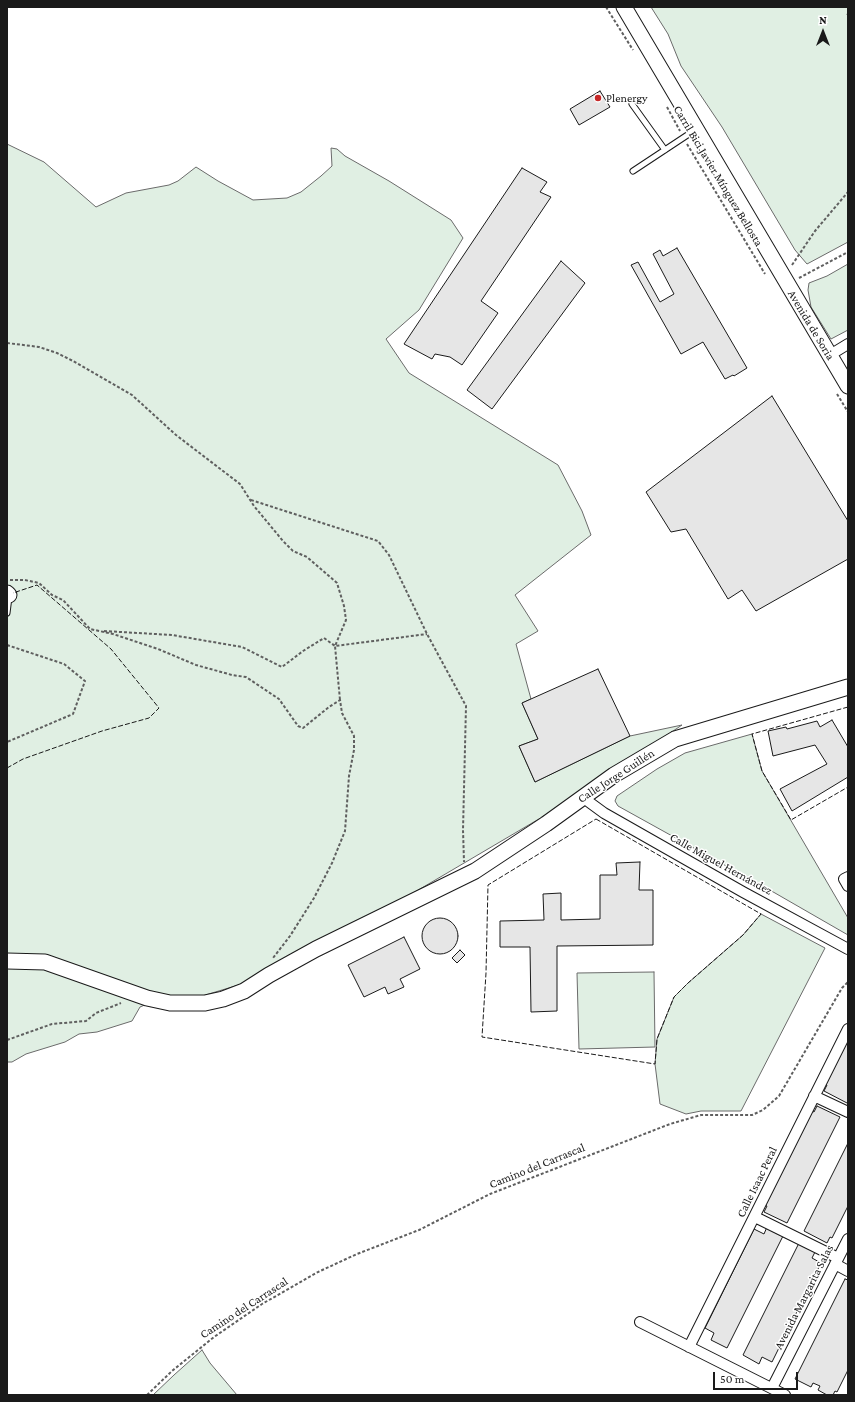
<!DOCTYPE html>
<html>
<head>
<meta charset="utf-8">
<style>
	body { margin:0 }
	#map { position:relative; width:855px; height:1402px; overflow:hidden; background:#fff; font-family:"Crimson Pro",serif }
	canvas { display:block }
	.frame { position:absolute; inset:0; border:8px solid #1a1a1a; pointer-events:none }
	.north { position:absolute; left:803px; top:12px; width:40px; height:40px; -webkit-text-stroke:3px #fff; paint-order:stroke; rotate:0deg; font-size:11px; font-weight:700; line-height:16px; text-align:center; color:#1a1a1a }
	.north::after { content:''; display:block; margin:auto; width:14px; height:18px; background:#1a1a1a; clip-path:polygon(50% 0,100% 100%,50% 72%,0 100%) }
	.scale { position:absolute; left:713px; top:1372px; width:85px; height:18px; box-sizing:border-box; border:2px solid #1a1a1a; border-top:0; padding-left:5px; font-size:12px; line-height:14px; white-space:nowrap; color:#1a1a1a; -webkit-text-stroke:3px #fff; paint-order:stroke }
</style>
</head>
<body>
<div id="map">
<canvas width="855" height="1402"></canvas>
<div class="frame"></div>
<div class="north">N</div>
<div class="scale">50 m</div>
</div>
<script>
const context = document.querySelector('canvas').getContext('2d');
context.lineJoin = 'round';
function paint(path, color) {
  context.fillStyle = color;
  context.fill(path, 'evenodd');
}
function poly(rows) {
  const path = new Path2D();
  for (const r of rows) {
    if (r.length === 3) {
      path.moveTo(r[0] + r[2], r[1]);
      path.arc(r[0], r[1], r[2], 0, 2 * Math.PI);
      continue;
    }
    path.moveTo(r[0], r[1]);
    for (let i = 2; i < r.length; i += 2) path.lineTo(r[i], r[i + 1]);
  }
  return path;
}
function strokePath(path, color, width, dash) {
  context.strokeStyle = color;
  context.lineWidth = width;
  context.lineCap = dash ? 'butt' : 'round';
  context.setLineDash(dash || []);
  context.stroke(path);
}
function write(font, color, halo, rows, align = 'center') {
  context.font = font + ' "Crimson Pro",serif';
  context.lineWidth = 3;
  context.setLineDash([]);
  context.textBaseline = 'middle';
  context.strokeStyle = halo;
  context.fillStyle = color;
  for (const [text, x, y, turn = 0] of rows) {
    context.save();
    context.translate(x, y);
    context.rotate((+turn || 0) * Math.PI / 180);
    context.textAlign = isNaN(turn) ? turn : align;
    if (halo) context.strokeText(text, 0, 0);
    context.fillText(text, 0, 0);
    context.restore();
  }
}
const green = poly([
	[651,7,848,7,848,242,807,264,795,250,722,127,681,66,668,34,651,7],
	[7,144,44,162,96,207,126,193,169,185,178,181,196,167,218,181,253,200,287,198,301,192,321,176,332,166,331,148,337,149,345,156,389,181,451,220,463,238,419,310,386,339,409,373,558,465,582,511,591,535,515,595,538,631,516,644,531,699,522,703,538,739,519,746,535,782,630,736,682,725,566,803,403,899,242,984,202,996,166,996,140,1007,132,1021,97,1032,79,1034,65,1042,26,1054,12,1062,7,1062,7,144],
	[848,264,848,330,831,339,811,307,808,290,809,283,827,276,848,264],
	[752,734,762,771,848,918,848,935,775,893,618,806,615,801,617,796,657,769,685,753,752,734],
	[761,914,825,948,741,1111,701,1111,686,1114,660,1104,655,1064,657,1039,674,997,688,983,743,935,761,914],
	[654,972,655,1047,579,1049,577,973,654,972],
	[202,1350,210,1363,237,1395,153,1395,174,1375,202,1350]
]);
const building = poly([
	[600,91,610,107,579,125,570,109,600,91],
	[522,168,547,182,540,192,551,197,481,301,498,313,462,365,450,357,435,354,432,359,404,344,522,168],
	[677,248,747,368,734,376,733,375,725,379,703,342,681,354,631,265,638,262,660,302,674,294,653,254,660,250,663,256,677,248],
	[561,261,585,283,492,409,467,390,561,261],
	[772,396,848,521,848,559,756,611,742,590,728,599,686,529,671,532,646,492,772,396],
	[598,669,630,736,535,782,519,746,538,739,522,703,598,669],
	[832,720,848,747,848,777,792,811,780,789,827,764,815,745,773,756,768,731,786,727,787,729,817,721,820,727,832,720],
	[640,862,639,890,653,890,653,945,557,946,557,1011,531,1012,530,947,500,947,500,921,544,920,543,894,561,893,561,920,600,919,600,875,617,875,616,863,640,862],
	[440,936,18],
	[404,937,420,969,400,979,404,987,388,994,385,987,364,997,348,965,404,937],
	[460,950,465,955,457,963,452,958,460,950],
	[848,1038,848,1102,847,1103,824,1091,827,1085,825,1084,848,1038],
	[817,1106,840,1117,787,1223,764,1212,767,1206,765,1205,812,1111,814,1112,817,1106],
	[848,1143,848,1206,832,1238,830,1237,827,1243,804,1231,848,1143],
	[767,1227,783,1236,727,1348,711,1340,714,1333,705,1328,754,1229,764,1234,767,1227],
	[799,1243,815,1252,812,1258,821,1263,772,1362,762,1357,759,1364,743,1355,799,1243],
	[845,1279,848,1280,848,1370,837,1392,835,1391,833,1395,827,1395,818,1390,820,1386,813,1383,811,1387,795,1379,845,1279]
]);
const path = poly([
	[606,7,633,50],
	[847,15,848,14],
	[667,107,680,131],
	[687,144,765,274],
	[792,265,815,231,848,192],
	[799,278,848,252],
	[7,343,39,347,57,353,73,361,132,395,176,435,240,484,254,506,283,541,293,551,307,557,337,583,344,606,346,620,335,646,340,700],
	[837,394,848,412],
	[251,500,378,541,389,555,427,634,466,706,463,830,464,862],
	[10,580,25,580,39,583,52,595,63,600,90,629,113,634,158,649,196,665,232,675,246,677,279,699,298,726,303,728,329,707,340,700,342,713,354,736,354,750,349,776,345,831,332,863,314,898,290,936,273,958],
	[104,631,172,635,242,647,282,667,303,651,324,638,335,646,427,634],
	[7,645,64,664,85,681,73,714,7,742],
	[7,1040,52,1024,86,1021,96,1013,121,1003],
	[147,1395,172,1371,214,1337,262,1304,318,1272,357,1254,419,1230,490,1194,670,1124,701,1115,752,1115,763,1110,779,1096,842,988,848,982]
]);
const lane = poly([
	[632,104,665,150],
	[633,171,695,130],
	[7,613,9,597]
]);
const street = poly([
	[830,355,848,344],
	[585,796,589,802,604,813,743,892,848,949],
	[848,877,844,879,848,886],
	[814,1096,848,1112],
	[755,1217,838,1258],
	[835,1264,848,1271],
	[640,1322,785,1395],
	[689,1347,848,1029],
	[772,1388,848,1239]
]);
const secondary = poly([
	[624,7,848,386],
	[7,593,9,595],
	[7,961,45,962,147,998,170,1003,205,1003,223,999,244,991,269,975,316,949,475,871,546,824,614,775,675,739,848,687]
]);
const fence = poly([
	[848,707,752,734,762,771,791,820,848,787],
	[7,768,23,759,102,731,149,718,159,708,111,649,37,585,13,593],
	[596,819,761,914,743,935,688,983,674,997,657,1039,655,1064,482,1037,486,973,488,885,596,819]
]);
const markers = [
	[598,98,4,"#c62828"]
];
const poiNames = [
	["Plenergy",606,98]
];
const streetNames = [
	["Carril Bici Javier Mínguez Bellosta",718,176,59],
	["Avenida de Soria",811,325,59],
	["Calle Jorge Guillén",616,776,-33],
	["Calle Miguel Hernández",721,864,29],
	["Camino del Carrascal",537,1166,-22],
	["Calle Isaac Peral",757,1182,-64],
	["Avenida Margarita Salas",804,1297,-63],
	["Camino del Carrascal",244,1308,-33]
];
paint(green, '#e0efe3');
strokePath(green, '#6a6a6a', 1);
paint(building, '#e6e6e6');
strokePath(building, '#1a1a1a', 1);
strokePath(lane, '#1a1a1a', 7);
strokePath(street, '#1a1a1a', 12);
strokePath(secondary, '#1a1a1a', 17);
strokePath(path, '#5f5f5f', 2, [3, 2]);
strokePath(lane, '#fff', 5);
strokePath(street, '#fff', 10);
strokePath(secondary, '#fff', 15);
strokePath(fence, '#1a1a1a', 1, [5, 2]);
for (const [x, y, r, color] of markers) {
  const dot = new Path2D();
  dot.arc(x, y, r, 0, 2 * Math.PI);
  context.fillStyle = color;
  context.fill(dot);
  strokePath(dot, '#fff', 1.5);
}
write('12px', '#1a1a1a', '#fff', poiNames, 'left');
write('12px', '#1a1a1a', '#fff', streetNames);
</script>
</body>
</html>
